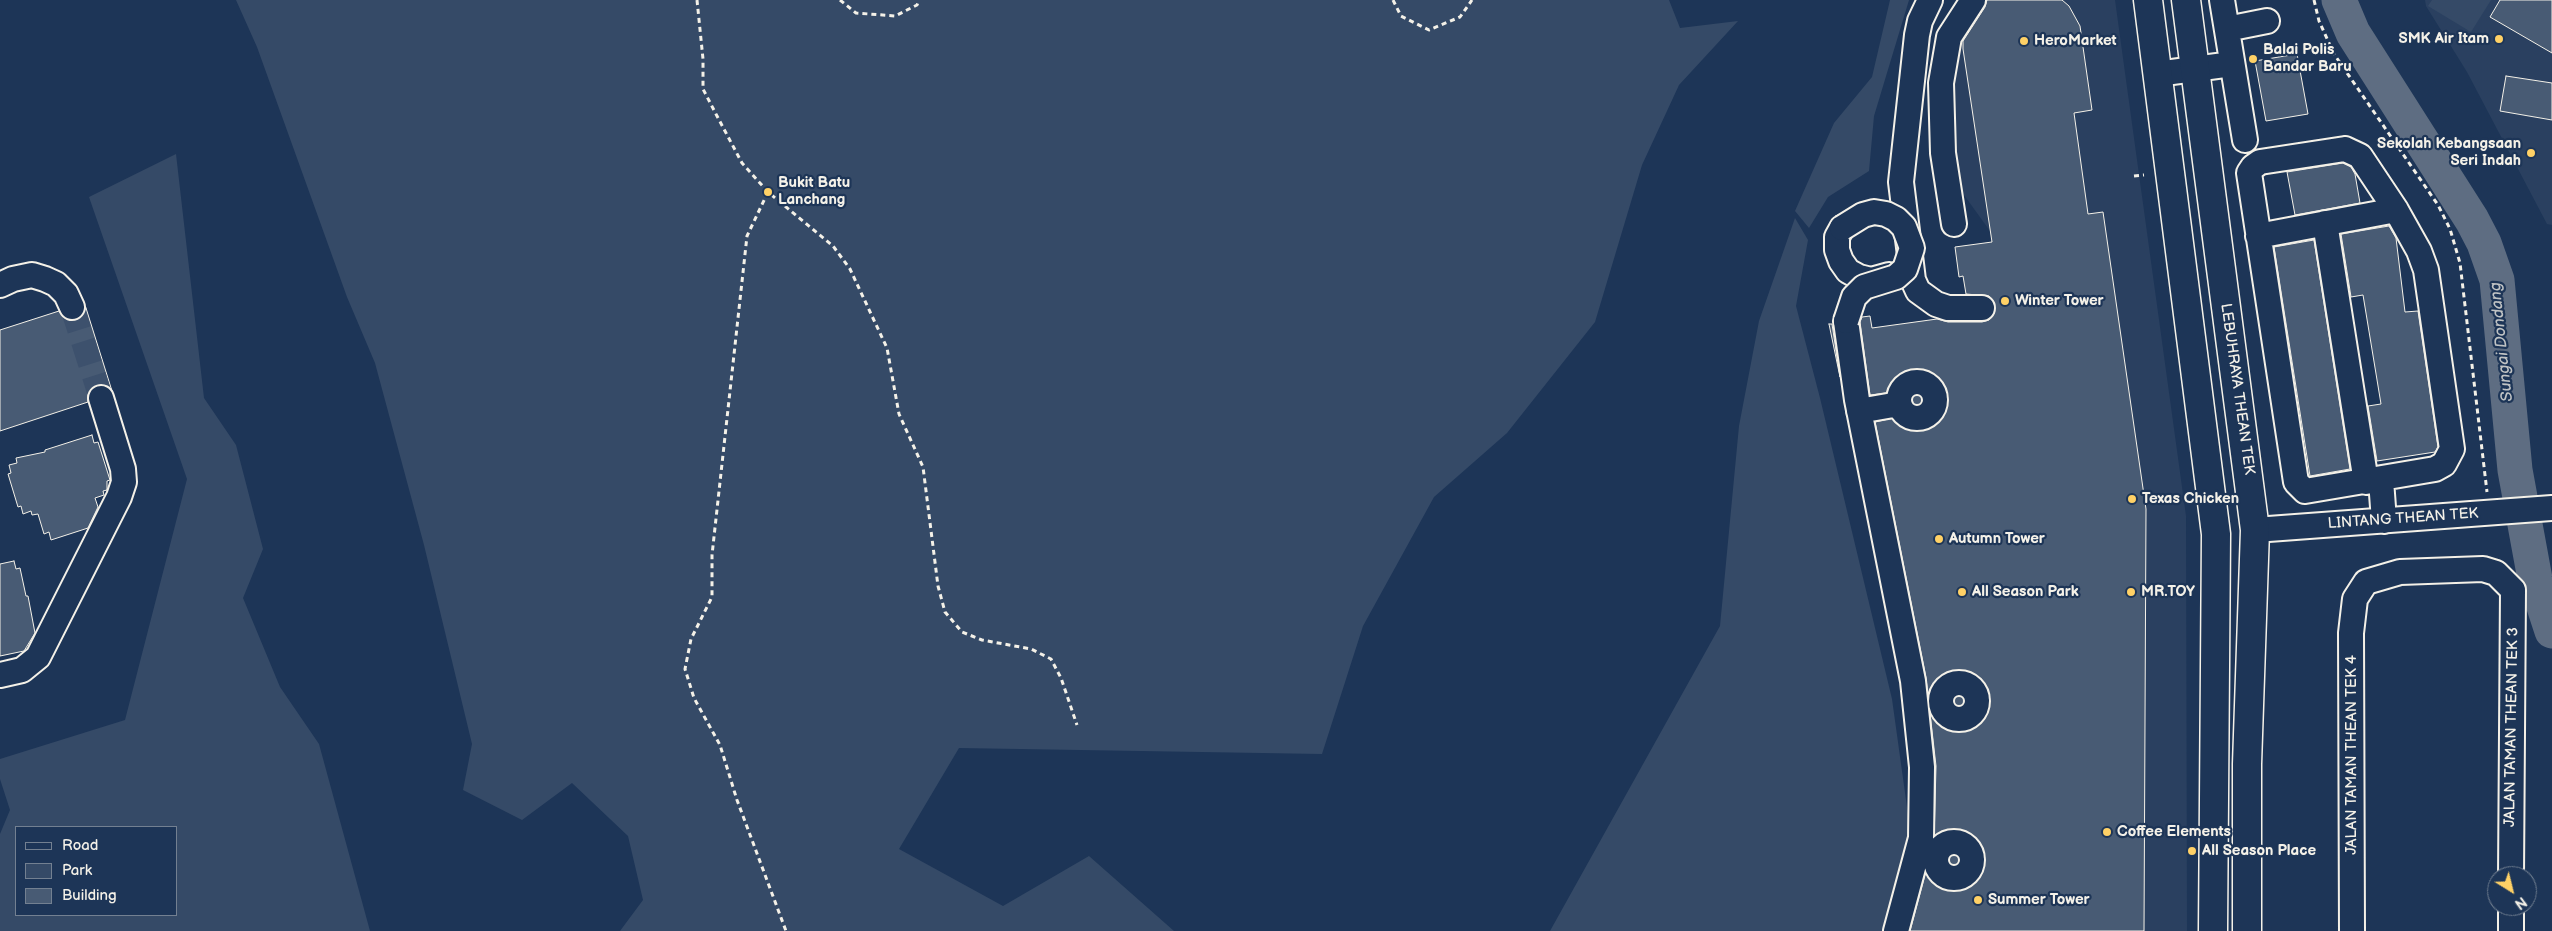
<!DOCTYPE html>
<html>
<head>
<meta charset="utf-8">
<style>
	body { margin:0 }
	#map { position:relative; width:2552px; height:931px; overflow:hidden; background:#1d3557; font-family:"Balsamiq Sans",sans-serif }
	canvas { display:block }
	.legend { position:absolute; left:15px; top:826px; width:162px; height:90px; box-sizing:border-box; background:#1d3557; border:1px solid #738091; margin:0; padding:6px 9px; list-style:none; font-size:15px; color:#f4f1e8 }
	.legend li { display:flex; align-items:center; gap:10px; height:25px }
	.legend b { width:25px; border:1px solid #738091 }
	.north { position:absolute; left:2487px; top:866px; width:50px; height:50px; box-sizing:border-box; background:#1d3557; border:1px solid #738091; border-radius:50%; rotate:144deg; font-size:14px; font-weight:700; line-height:20px; text-align:center; color:#f4f1e8 }
	.north::after { content:''; display:block; margin:auto; width:18px; height:22px; background:#ffd166; clip-path:polygon(50% 0,100% 100%,50% 72%,0 100%) }
</style>
</head>
<body>
<div id="map">
<canvas width="2552" height="931"></canvas>
<ul class="legend">
<li><b style="height:6px;background:#1d3557"></b>Road</li>
<li><b style="height:14px;background:#354a67"></b>Park</li>
<li><b style="height:14px;background:#485b74"></b>Building</li>
</ul>
<div class="north">N</div>
</div>
<script>
const context = document.querySelector('canvas').getContext('2d');
context.lineJoin = 'round';
function paint(path, color) {
  context.fillStyle = color;
  context.fill(path, 'evenodd');
}
function poly(rows) {
  const path = new Path2D();
  for (const r of rows) {
    if (r.length === 3) {
      path.moveTo(r[0] + r[2], r[1]);
      path.arc(r[0], r[1], r[2], 0, 2 * Math.PI);
      continue;
    }
    path.moveTo(r[0], r[1]);
    for (let i = 2; i < r.length; i += 2) path.lineTo(r[i], r[i + 1]);
  }
  return path;
}
function strokePath(path, color, width, dash) {
  context.strokeStyle = color;
  context.lineWidth = width;
  context.lineCap = dash ? 'butt' : 'round';
  context.setLineDash(dash || []);
  context.stroke(path);
}
function write(font, color, halo, rows, align = 'center') {
  context.font = font + ' "Balsamiq Sans",sans-serif';
  context.lineWidth = 4.5;
  context.setLineDash([]);
  context.textBaseline = 'middle';
  context.strokeStyle = halo;
  context.fillStyle = color;
  for (const [text, x, y, turn = 0] of rows) {
    context.save();
    context.translate(x, y);
    context.rotate((+turn || 0) * Math.PI / 180);
    context.textAlign = isNaN(turn) ? turn : align;
    if (halo) context.strokeText(text, 0, 0);
    context.fillText(text, 0, 0);
    context.restore();
  }
}
const built = poly([
	[1980,0,2115,0,2186,516,2187,931,2051,931,2009,228,1990,231,1964,195,1950,162,1946,109,1964,25],
	[2425,0,2552,0,2552,225,2547,224,2467,72,2426,6]
]);
const green = poly([
	[236,0,1669,0,1680,28,1738,21,1679,85,1642,165,1595,322,1507,433,1434,497,1363,626,1322,754,959,748,899,849,1003,906,1089,856,1174,931,620,931,643,900,628,836,572,783,522,820,463,790,472,744,424,545,375,363,347,297,257,47],
	[1890,0,1909,0,1874,116,1869,171,1828,197,1809,228,1795,211,1834,123,1872,77],
	[2432,0,2491,0,2471,32,2428,6],
	[176,154,204,398,236,445,263,549,243,598,280,687,319,744,370,931,0,931,0,834,10,810,0,779,0,759,125,720,187,479,89,197],
	[16,827,176,827,176,915,16,915],
	[1795,218,1808,240,1796,306,1820,398,1892,699,1911,836,1882,931,1550,931,1720,626,1739,426,1759,321]
]);
const river = poly([
	[2339,0,2353,33,2472,220,2484,243,2497,280,2515,470,2535,579,2552,631]
]);
const building = poly([
	[1987,0,2062,0,2069,6,2080,26,2092,110,2074,113,2088,214,2103,212,2146,509,2144,931,1910,931,1934,841,1936,766,1926,678,1875,422,1907,415,1912,409,1913,402,1910,396,1903,391,1870,395,1860,322,1862,317,1870,316,1872,328,1937,319,1948,322,1982,322,1989,320,1994,314,1994,302,1989,296,1966,294,1963,276,1959,277,1955,247,1992,242,1963,49,1963,41,1985,7,1987,0],
	[2500,0,2552,0,2552,53,2490,17,2500,0],
	[2297,54,2308,114,2266,121,2255,61,2297,54],
	[2506,76,2552,83,2552,120,2500,111,2506,76],
	[2343,163,2351,167,2355,174,2360,203,2295,215,2287,172,2343,163],
	[2389,226,2396,238,2405,312,2418,311,2438,447,2435,452,2377,461,2368,406,2381,404,2363,295,2351,297,2341,234,2389,226],
	[2314,240,2350,469,2310,476,2274,247,2314,240],
	[86,308,112,391,104,385,96,385,88,394,88,402,0,431,0,330,59,311,64,318,77,320,83,314,86,308],
	[1829,324,1832,324,1840,377,1829,324],
	[92,435,94,443,98,442,110,480,107,481,107,490,103,491,104,495,95,498,98,507,88,528,51,540,49,532,44,534,38,514,32,515,31,511,23,514,21,506,18,507,8,474,11,473,9,465,17,463,16,458,45,452,45,450,92,435],
	[14,561,16,569,20,568,26,596,28,596,35,633,24,651,0,656,0,564,14,561]
]);
const minorTunnel = poly([
	[72,307,101,398]
]);
const path = poly([
	[697,0,703,59,703,89,717,116,742,163,768,192,833,246,850,269,887,348,899,414,923,467,938,586,945,612,962,632,982,640,1031,649,1051,659,1061,678,1077,725],
	[840,0,856,13,895,16,917,5,919,0],
	[1393,0,1401,16,1429,30,1460,17,1472,0],
	[2314,0,2319,21,2334,54,2438,205,2450,229,2460,263,2487,492],
	[2134,176,2144,175],
	[768,192,747,236,712,555,712,597,691,639,685,669,694,698,720,745,737,800,786,931]
]);
const minor = poly([
	[1930,0,1920,21,1917,35,1901,182,1913,280,1918,291,1936,304,1948,308,1982,308],
	[2222,0,2245,140],
	[2227,29,2267,21],
	[2157,74,2232,64],
	[2345,149,2360,156,2396,210,2419,251,2426,270,2452,449,2444,464,2435,469,2305,491,2296,482,2249,173,2253,167,2260,162,2345,149],
	[2325,223,2366,482],
	[1954,224,1943,153,1941,83,1949,37,1973,0],
	[1842,228,1837,237,1837,250,1841,261,1848,271,1859,277,1871,280,1889,275],
	[2258,236,2396,210],
	[0,285,13,279,32,275,45,279,56,284,66,294,72,307],
	[1846,321,1857,400,1913,681,1922,767,1921,838,1896,931],
	[1917,400,18],
	[1859,411,1899,404],
	[2381,480,2384,521],
	[2255,530,2552,508],
	[0,675,22,670,38,657,119,497,124,482,123,469,101,398],
	[1959,701,18],
	[1954,860,18],
	[2511,906,2511,931],
	[2352,931,2351,633,2355,599,2366,582,2400,572,2483,569,2496,573,2513,590,2511,876]
]);
const major = poly([
	[2148,0,2216,534,2213,931],
	[2186,0,2255,530,2247,764,2247,931]
]);
const minorBridge = poly([
	[1842,228,1863,215,1874,212,1886,214,1896,219,1904,227,1912,248,1905,269,1896,277,1864,287,1854,297,1846,321]
]);
const markers = [
	[2499,39,5,"#ffd166"],
	[2024,41,5,"#ffd166"],
	[2253,59,5,"#ffd166"],
	[2531,153,5,"#ffd166"],
	[768,192,5,"#ffd166"],
	[2005,301,5,"#ffd166"],
	[2132,499,5,"#ffd166"],
	[1939,539,5,"#ffd166"],
	[1962,592,5,"#ffd166"],
	[2131,592,5,"#ffd166"],
	[2107,832,5,"#ffd166"],
	[2192,851,5,"#ffd166"],
	[1978,900,5,"#ffd166"]
];
const poiNames = [
	["SMK Air Itam",2489,39,"right"],
	["HeroMarket",2034,41],
	["Balai Polis",2263,50],
	["Bandar Baru",2263,67],
	["Sekolah Kebangsaan",2521,144,"right"],
	["Seri Indah",2521,161,"right"],
	["Bukit Batu",778,183],
	["Lanchang",778,200],
	["Winter Tower",2015,301],
	["Texas Chicken",2142,499],
	["Autumn Tower",1949,539],
	["All Season Park",1972,592],
	["MR.TOY",2141,592],
	["Coffee Elements",2117,832],
	["All Season Place",2202,851],
	["Summer Tower",1988,900]
];
const streetNames = [
	["LEBUHRAYA THEAN TEK",2237,389,82],
	["LINTANG THEAN TEK",2403,519,-4],
	["JALAN TAMAN THEAN TEK 3",2512,727,-89],
	["JALAN TAMAN THEAN TEK 4",2352,755,-90]
];
const waterNames = [
	["Sungai Dondang",2502,342,-96]
];
paint(built, '#2a4060');
paint(green, '#354a67');
strokePath(river, '#5e6d82', 35);
paint(building, '#485b74');
strokePath(building, '#f4f1e8', 1);
strokePath(minorTunnel, '#3d516d', 24, [24, 12]);
strokePath(minor, '#f4f1e8', 28);
strokePath(major, '#f4f1e8', 31);
strokePath(path, '#f4f1e8', 3, [5, 4]);
strokePath(minor, '#1d3557', 24);
strokePath(major, '#1d3557', 28);
strokePath(minorBridge, '#f4f1e8', 28, []);
strokePath(minorBridge, '#1d3557', 24);
for (const [x, y, r, color] of markers) {
  const dot = new Path2D();
  dot.arc(x, y, r, 0, 2 * Math.PI);
  context.fillStyle = color;
  context.fill(dot);
  strokePath(dot, '#1d3557', 2);
}
write('bold 15px', '#f4f1e8', '#1d3557', poiNames, 'left');
write('15px', '#f4f1e8', '#1d3557', streetNames);
write('italic 16px', '#c0c3c4', '#1d3557', waterNames);
</script>
</body>
</html>
